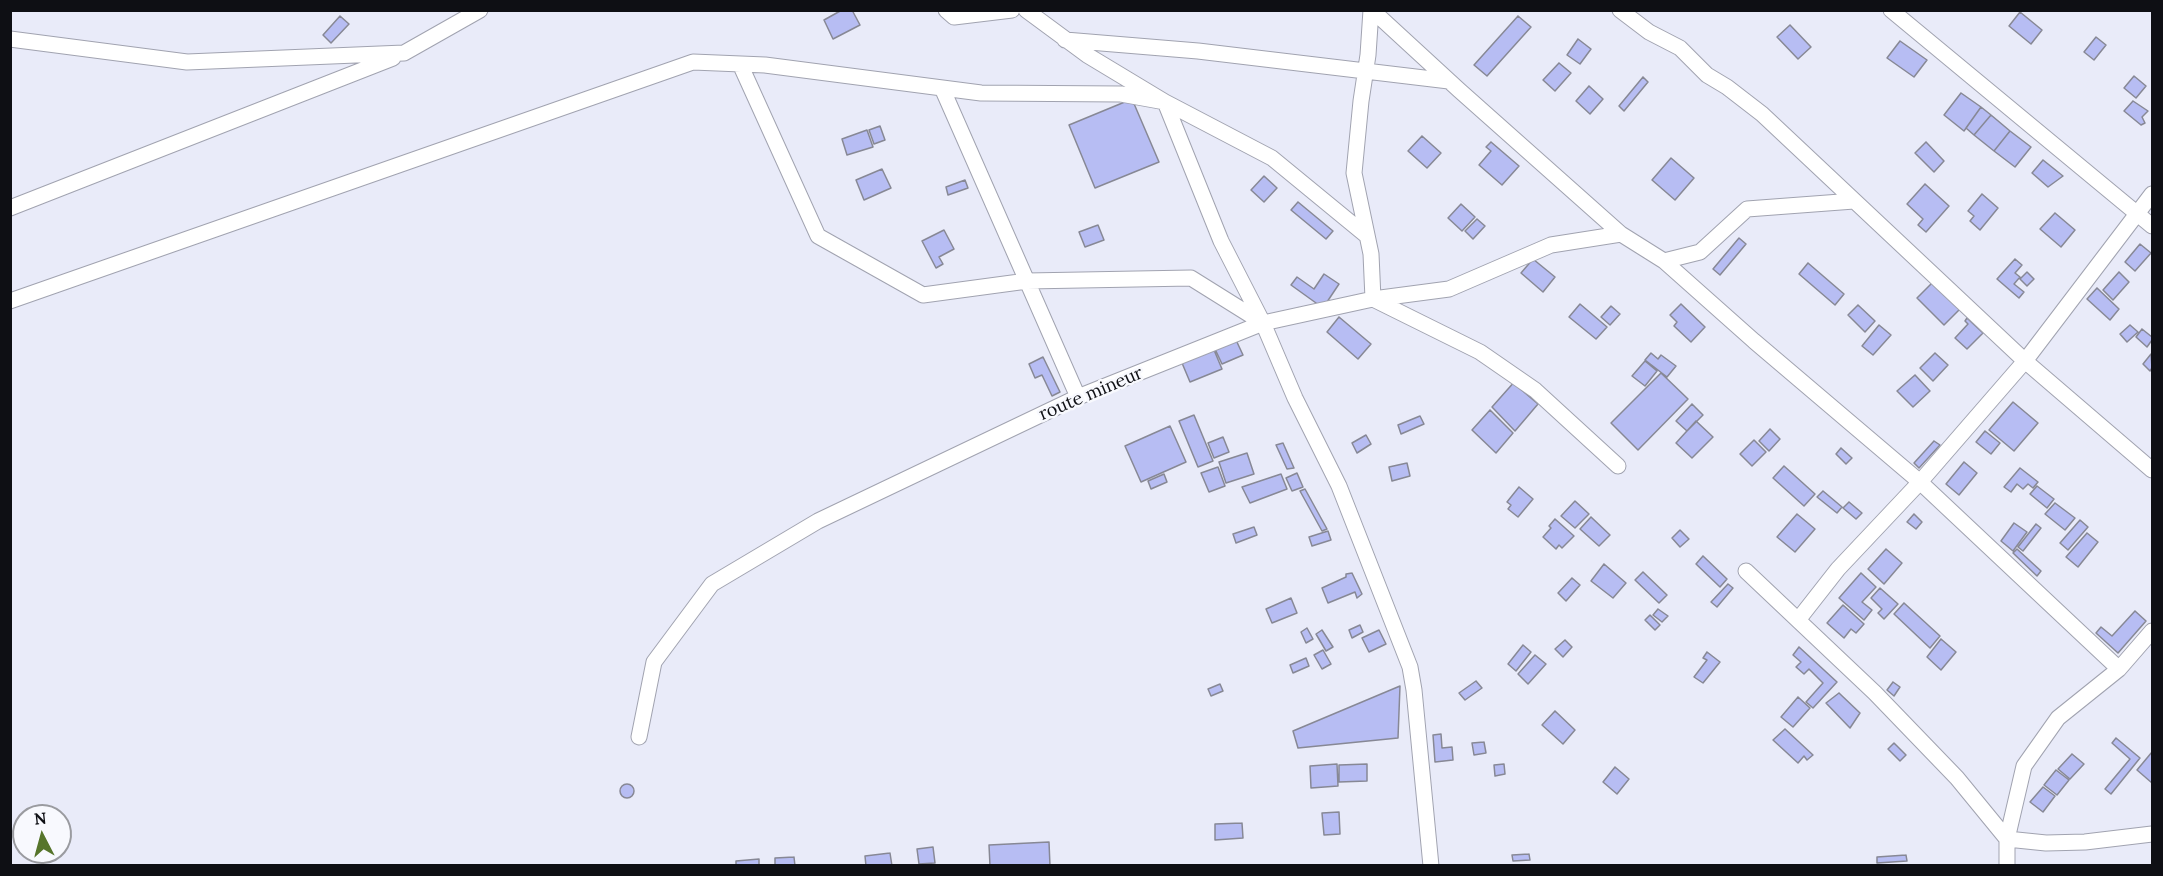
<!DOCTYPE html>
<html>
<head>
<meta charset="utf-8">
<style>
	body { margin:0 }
	#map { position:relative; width:2163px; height:876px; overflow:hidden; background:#e9ebf9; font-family:Lora,serif }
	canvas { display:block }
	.frame { position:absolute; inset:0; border:12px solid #0e0f14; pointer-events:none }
	.north { position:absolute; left:12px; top:804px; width:60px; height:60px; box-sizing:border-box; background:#f8f9fe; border:2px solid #9a9ba0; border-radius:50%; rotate:354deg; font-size:16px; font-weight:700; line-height:24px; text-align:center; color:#0e0f14 }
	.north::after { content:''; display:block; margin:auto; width:21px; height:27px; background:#56752b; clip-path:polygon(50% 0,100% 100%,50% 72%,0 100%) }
</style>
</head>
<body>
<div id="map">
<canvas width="2163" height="876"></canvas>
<div class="frame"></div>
<div class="north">N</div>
</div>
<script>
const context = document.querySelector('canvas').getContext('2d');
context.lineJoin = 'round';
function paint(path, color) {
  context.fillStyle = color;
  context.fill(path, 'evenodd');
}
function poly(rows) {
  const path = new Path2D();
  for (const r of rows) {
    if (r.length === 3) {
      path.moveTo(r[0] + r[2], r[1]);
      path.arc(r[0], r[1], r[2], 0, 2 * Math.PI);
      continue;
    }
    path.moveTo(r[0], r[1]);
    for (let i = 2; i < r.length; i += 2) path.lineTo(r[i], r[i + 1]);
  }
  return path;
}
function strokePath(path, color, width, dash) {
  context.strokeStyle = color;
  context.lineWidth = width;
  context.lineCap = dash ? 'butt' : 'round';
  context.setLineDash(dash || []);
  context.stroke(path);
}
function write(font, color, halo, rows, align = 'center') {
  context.font = font + ' Lora,serif';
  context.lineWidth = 5;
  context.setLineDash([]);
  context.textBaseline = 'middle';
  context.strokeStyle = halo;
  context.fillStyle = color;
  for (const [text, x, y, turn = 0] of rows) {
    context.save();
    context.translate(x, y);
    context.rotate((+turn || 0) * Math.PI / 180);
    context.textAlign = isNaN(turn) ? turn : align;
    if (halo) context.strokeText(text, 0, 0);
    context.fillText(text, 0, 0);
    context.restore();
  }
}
const building = poly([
	[842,10,852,10,860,25,833,39,824,20,842,10],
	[2020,12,2042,30,2031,44,2009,26,2020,12],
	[340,16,349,24,331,43,323,35,340,16],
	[1518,16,1531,27,1487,76,1474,65,1518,16],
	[1790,25,1811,47,1798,59,1777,37,1790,25],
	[2096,37,2106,45,2094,60,2084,52,2096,37],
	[1578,39,1591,49,1580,64,1567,55,1578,39],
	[1900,41,1927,60,1914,77,1887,58,1900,41],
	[1559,63,1571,73,1555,91,1543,80,1559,63],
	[2134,76,2146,86,2136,98,2124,88,2134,76],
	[1643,77,1648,82,1624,111,1619,106,1643,77],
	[1589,86,1603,99,1590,114,1576,101,1589,86],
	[1961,93,1981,107,1964,131,1944,115,1961,93],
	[1132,99,1159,162,1095,188,1069,125,1132,99],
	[2133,101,2148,111,2142,117,2145,123,2141,125,2124,111,2133,101],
	[1981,107,1991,115,1974,135,1966,128,1981,107],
	[1991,115,2010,131,1994,151,1974,135,1991,115],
	[880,126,885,140,874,144,869,130,880,126],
	[867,130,873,147,847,155,842,139,867,130],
	[2010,131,2031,147,2015,167,1994,151,2010,131],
	[1422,136,1441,153,1427,168,1408,151,1422,136],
	[1491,142,1519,166,1502,185,1479,165,1491,151,1486,147,1491,142],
	[1926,142,1944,161,1934,172,1915,153,1926,142],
	[1671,158,1694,178,1675,200,1652,180,1671,158],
	[2043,160,2063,176,2048,187,2032,173,2043,160],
	[882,169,891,188,864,200,856,180,882,169],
	[1264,176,1277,188,1264,202,1251,190,1264,176],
	[965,180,968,188,948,195,946,187,965,180],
	[1925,184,1949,206,1926,232,1918,225,1923,219,1907,204,1925,184],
	[1982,194,1998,208,1980,230,1970,221,1974,216,1968,211,1982,194],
	[1298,202,1333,231,1326,239,1291,210,1298,202],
	[1461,204,1475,217,1462,231,1448,218,1461,204],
	[2055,213,2075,230,2061,247,2040,229,2055,213],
	[1477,219,1485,226,1473,239,1465,231,1477,219],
	[1098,225,1104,240,1085,247,1079,232,1098,225],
	[944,230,954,249,939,257,943,264,936,268,922,241,944,230],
	[1739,238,1746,244,1720,275,1713,269,1739,238],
	[2140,244,2151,253,2135,271,2125,262,2140,244],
	[1533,259,1555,277,1543,292,1521,273,1533,259],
	[2015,259,2022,265,2015,273,2020,277,2014,284,2024,292,2019,298,1997,279,2015,259],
	[1808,263,1844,294,1835,305,1799,274,1808,263],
	[2027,272,2034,279,2027,286,2020,279,2027,272],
	[2119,272,2129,282,2113,300,2103,290,2119,272],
	[1324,274,1339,284,1323,308,1291,285,1297,277,1314,289,1324,274],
	[1932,283,1960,309,1944,325,1917,298,1932,283],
	[2097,288,2119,309,2110,320,2087,299,2097,288],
	[1580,304,1607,327,1596,339,1569,317,1580,304],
	[1681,304,1705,327,1691,342,1674,326,1677,322,1670,315,1681,304],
	[1858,305,1875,321,1865,332,1848,315,1858,305],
	[1611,306,1620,314,1610,325,1601,317,1611,306],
	[1339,317,1371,344,1358,359,1327,332,1339,317],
	[1967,318,1983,333,1967,349,1955,338,1968,324,1965,321,1967,318],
	[1879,325,1891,335,1873,355,1862,346,1879,325],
	[2130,325,2138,332,2127,342,2120,334,2130,325],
	[2142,329,2152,337,2152,340,2147,347,2136,337,2142,329],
	[1236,340,1243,355,1222,364,1215,349,1236,340],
	[1214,350,1222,369,1190,382,1182,363,1214,350],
	[1651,353,1658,359,1661,355,1676,366,1667,377,1645,360,1651,353],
	[1935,353,1948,365,1933,381,1920,368,1935,353],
	[2151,354,2152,368,2150,371,2143,364,2151,354],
	[1043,357,1060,392,1052,396,1042,375,1035,378,1029,364,1043,357],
	[1645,361,1657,371,1645,386,1632,376,1645,361],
	[1661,373,1688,399,1638,450,1611,423,1661,373],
	[1915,375,1930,391,1913,407,1897,391,1915,375],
	[1516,380,1518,387,1538,404,1515,431,1492,407,1516,380],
	[2013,402,2038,423,2014,451,1989,430,2013,402],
	[1692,404,1703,415,1687,431,1676,421,1692,404],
	[1490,410,1513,433,1496,453,1472,430,1490,410],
	[1194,415,1213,461,1198,467,1179,421,1194,415],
	[1420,416,1424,424,1401,434,1398,425,1420,416],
	[1696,421,1713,437,1692,458,1676,443,1696,421],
	[1170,426,1186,462,1141,482,1125,446,1170,426],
	[1770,429,1780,439,1769,451,1759,441,1770,429],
	[1985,431,2000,443,1991,454,1976,442,1985,431],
	[1366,435,1371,444,1357,453,1352,443,1366,435],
	[1223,437,1229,452,1214,458,1208,443,1223,437],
	[1754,440,1766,452,1752,466,1740,454,1754,440],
	[1934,441,1940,445,1919,468,1914,463,1934,441],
	[1283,443,1294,468,1287,469,1276,445,1283,443],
	[1841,448,1852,458,1846,464,1836,454,1841,448],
	[1247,453,1254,474,1226,483,1219,462,1247,453],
	[1964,462,1977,473,1959,495,1946,484,1964,462],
	[1407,463,1410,476,1392,481,1389,467,1407,463],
	[1784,466,1815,494,1804,506,1773,478,1784,466],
	[1218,467,1225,486,1209,492,1201,473,1218,467],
	[2020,468,2038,482,2033,488,2028,484,2023,489,2017,484,2011,492,2004,487,2020,468],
	[1297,473,1303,487,1292,491,1286,478,1297,473],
	[1164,474,1167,482,1151,489,1148,481,1164,474],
	[1281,474,1287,489,1250,503,1242,487,1281,474],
	[2037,486,2054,499,2047,508,2030,494,2037,486],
	[1519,487,1533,499,1518,517,1508,509,1511,505,1507,502,1519,487],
	[1305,489,1327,529,1322,531,1300,491,1305,489],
	[1823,491,1842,507,1837,513,1817,497,1823,491],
	[1575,501,1589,514,1575,528,1561,516,1575,501],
	[1849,502,1862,513,1856,519,1843,508,1849,502],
	[2055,503,2075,518,2065,530,2045,514,2055,503],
	[1797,514,1815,529,1795,552,1777,537,1797,514],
	[1914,514,1922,522,1916,529,1907,522,1914,514],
	[1591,517,1610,535,1599,546,1580,529,1591,517],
	[1555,519,1574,536,1562,548,1559,545,1556,549,1543,537,1551,528,1549,526,1555,519],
	[2080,520,2088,527,2068,550,2060,543,2080,520],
	[2014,523,2027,532,2013,551,2001,541,2014,523],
	[2036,524,2041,528,2023,551,2018,547,2036,524],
	[1254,527,1257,535,1236,543,1233,534,1254,527],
	[1680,530,1689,539,1680,547,1672,538,1680,530],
	[1328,531,1331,540,1312,546,1309,537,1328,531],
	[2087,533,2098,542,2078,567,2066,557,2087,533],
	[1886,549,1902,563,1884,584,1868,569,1886,549],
	[2017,549,2041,571,2037,576,2013,553,2017,549],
	[1703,556,1727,579,1720,587,1696,564,1703,556],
	[1604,564,1626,583,1613,598,1591,581,1604,564],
	[1643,572,1667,595,1659,603,1635,580,1643,572],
	[1352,573,1362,594,1357,598,1355,592,1328,603,1322,588,1346,577,1346,574,1352,573],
	[1861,573,1876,587,1862,602,1872,610,1864,620,1839,598,1861,573],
	[1572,578,1580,585,1566,601,1558,593,1572,578],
	[1728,584,1733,588,1717,607,1711,602,1728,584],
	[1880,588,1898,604,1884,619,1878,613,1882,609,1871,598,1880,588],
	[1291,598,1297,613,1272,623,1266,609,1291,598],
	[1904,603,1940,636,1930,648,1894,614,1904,603],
	[1843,605,1864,624,1856,633,1851,629,1844,638,1827,623,1843,605],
	[1658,609,1668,616,1662,622,1653,615,1658,609],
	[2135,611,2146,621,2118,653,2096,633,2101,627,2112,636,2135,611],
	[1650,615,1660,625,1655,630,1645,620,1650,615],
	[1360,625,1363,632,1352,638,1349,630,1360,625],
	[1307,628,1313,639,1306,643,1301,632,1307,628],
	[1322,630,1333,647,1326,651,1316,634,1322,630],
	[1379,630,1386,644,1369,652,1362,638,1379,630],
	[1941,639,1956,652,1941,670,1927,657,1941,639],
	[1565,640,1572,647,1563,657,1555,649,1565,640],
	[1523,645,1531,652,1516,671,1508,664,1523,645],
	[1799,647,1837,682,1813,708,1806,702,1823,683,1809,669,1804,674,1796,667,1801,662,1793,655,1799,647],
	[1323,650,1331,664,1322,669,1314,655,1323,650],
	[1707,652,1720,662,1703,683,1694,677,1707,660,1703,658,1707,652],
	[1535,655,1546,664,1528,684,1518,674,1535,655],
	[1306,658,1309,666,1293,673,1290,665,1306,658],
	[1476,681,1482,688,1465,700,1459,693,1476,681],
	[1893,682,1900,687,1894,696,1887,690,1893,682],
	[1220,684,1223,691,1211,696,1208,689,1220,684],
	[1400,686,1398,738,1298,748,1293,731,1400,686],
	[1839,693,1860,713,1850,728,1826,703,1839,693],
	[1798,697,1810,708,1793,727,1781,717,1798,697],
	[1555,711,1575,730,1563,744,1542,725,1555,711],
	[1785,729,1813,755,1807,760,1804,756,1798,763,1773,740,1785,729],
	[1441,734,1442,748,1452,747,1453,760,1435,762,1433,735,1441,734],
	[2116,738,2140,758,2111,794,2105,789,2130,759,2112,743,2116,738],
	[1484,742,1486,753,1474,755,1472,743,1484,742],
	[1894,743,1906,755,1900,761,1888,749,1894,743],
	[2152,752,2152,783,2137,770,2152,752],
	[2072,754,2084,764,2070,779,2058,769,2072,754],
	[1337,764,1338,786,1311,788,1310,766,1337,764],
	[1367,764,1367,781,1339,782,1339,765,1367,764],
	[1504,764,1505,774,1495,776,1494,765,1504,764],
	[1615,767,1629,779,1617,794,1603,782,1615,767],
	[2056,770,2069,780,2057,795,2044,785,2056,770],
	[627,791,7],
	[2043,787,2055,796,2043,812,2030,802,2043,787],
	[1339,812,1340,834,1324,835,1322,813,1339,812],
	[1242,823,1243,838,1215,840,1215,824,1242,823],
	[1049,842,1050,866,990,866,989,845,1049,842],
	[933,847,935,863,919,864,917,849,933,847],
	[890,853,892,866,866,866,865,856,890,853],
	[1529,854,1530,860,1513,861,1512,855,1529,854],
	[1906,855,1907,861,1877,863,1877,857,1906,855],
	[794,857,795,866,775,866,775,858,794,857],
	[759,859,759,866,736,866,736,861,759,859]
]);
const street = poly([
	[946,10,954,17,1012,10],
	[1026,10,1087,55,1165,102,1221,241,1263,323,1295,398,1339,486,1410,667,1414,690,1431,866],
	[1371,10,1368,55,1361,101,1354,173,1371,254,1373,299,1449,289,1551,245,1621,234,1664,261,1754,341,1920,482,2025,361,2152,194],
	[1372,10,1459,90,1621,234],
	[1620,10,1649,32,1680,48,1707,75,1727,87,1762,114,2025,361,2152,470],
	[1891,10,2152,226],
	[10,39,187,62,404,53,480,10],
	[1065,40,1198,51,1449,81],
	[740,64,818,236,923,295,1027,281,1191,278,1263,323],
	[942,88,1078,397],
	[10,208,393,58],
	[1664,261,1700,252,1747,209,1854,201],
	[10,301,693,62,765,65,981,93,1121,94,1165,102,1272,158,1367,236],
	[1746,571,1875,693,1957,778,2007,839,2046,843,2085,842,2152,834],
	[1798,620,1838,569,1920,482,2119,669],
	[639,737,654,662,712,584,818,521,1078,397,1263,323,1373,299,1480,352,1535,390,1618,466],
	[2007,866,2007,839,2024,766,2058,718,2119,669,2152,631]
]);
const streetNames = [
	["route mineur",1091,394,-23]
];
paint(building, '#b7bdf3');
strokePath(building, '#878895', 1.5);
strokePath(street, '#a1a3b0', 17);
strokePath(street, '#fff', 15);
write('18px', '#0e0f14', '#f8f9fe', streetNames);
</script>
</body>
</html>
